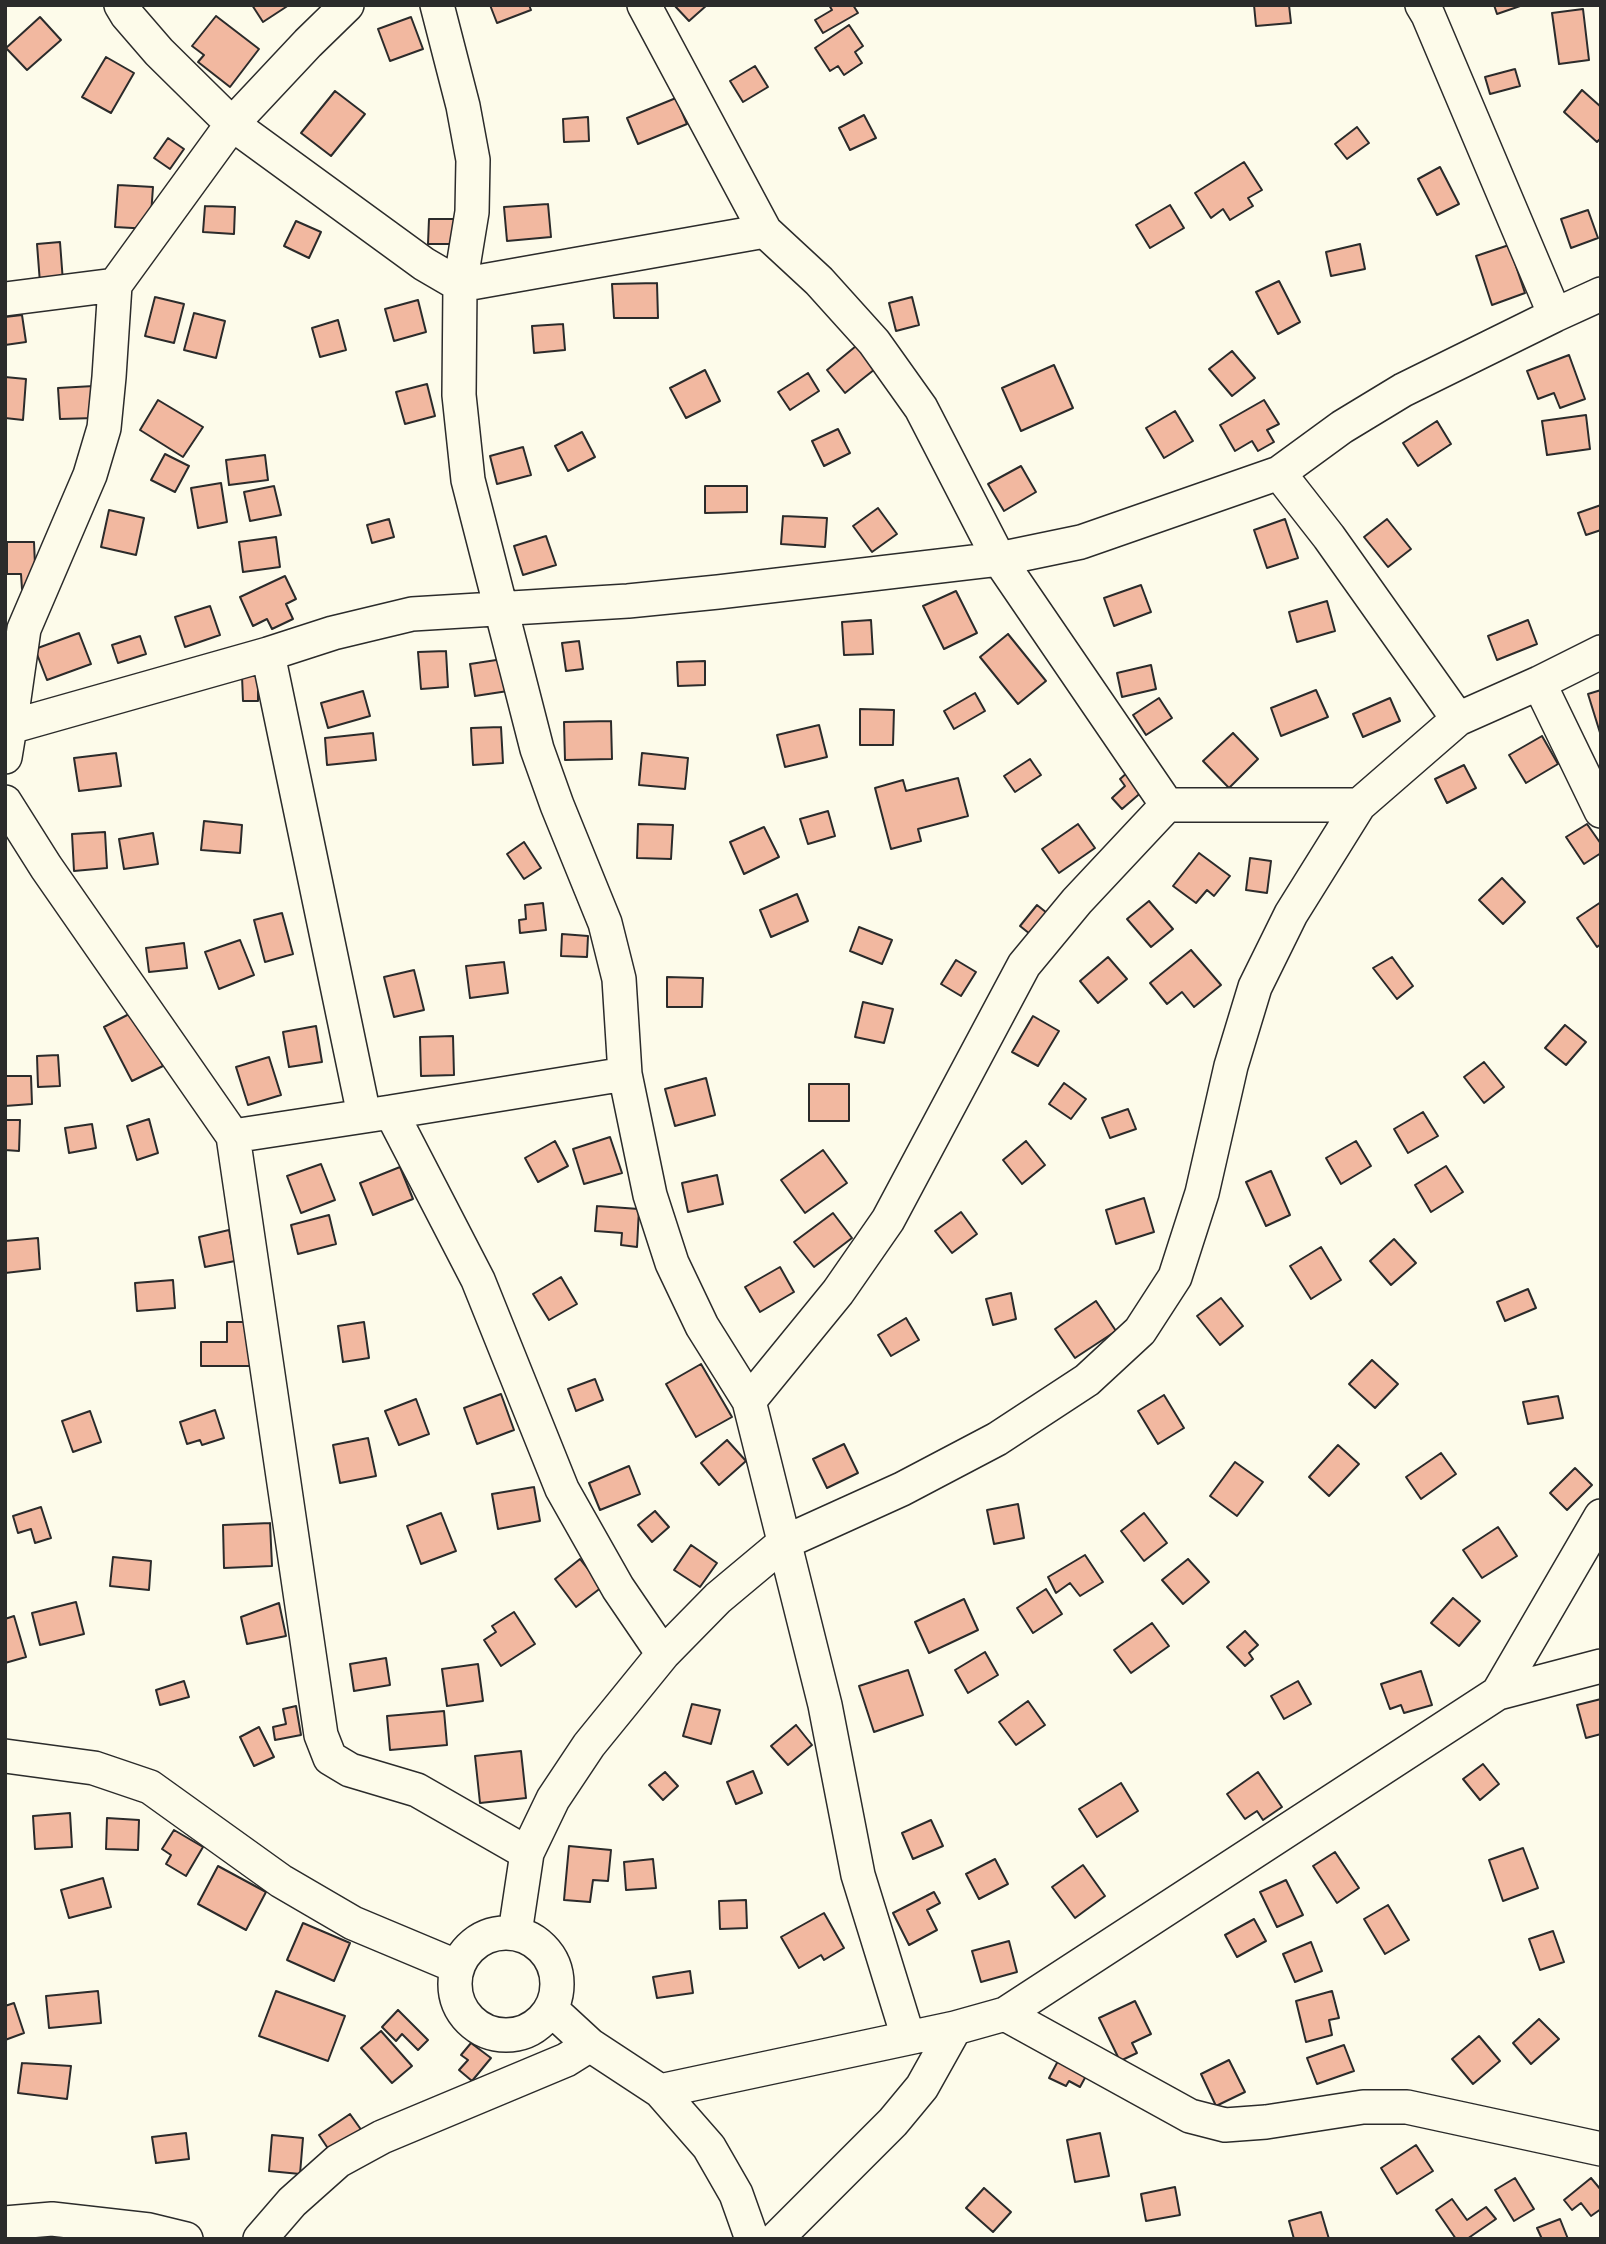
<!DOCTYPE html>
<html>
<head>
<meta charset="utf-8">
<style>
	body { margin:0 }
	#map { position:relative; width:1606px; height:2244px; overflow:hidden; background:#fdfbea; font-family:Literata,serif }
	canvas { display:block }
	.frame { position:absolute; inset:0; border:7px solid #2b2b2b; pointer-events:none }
</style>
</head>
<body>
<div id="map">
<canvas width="1606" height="2244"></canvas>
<div class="frame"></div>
</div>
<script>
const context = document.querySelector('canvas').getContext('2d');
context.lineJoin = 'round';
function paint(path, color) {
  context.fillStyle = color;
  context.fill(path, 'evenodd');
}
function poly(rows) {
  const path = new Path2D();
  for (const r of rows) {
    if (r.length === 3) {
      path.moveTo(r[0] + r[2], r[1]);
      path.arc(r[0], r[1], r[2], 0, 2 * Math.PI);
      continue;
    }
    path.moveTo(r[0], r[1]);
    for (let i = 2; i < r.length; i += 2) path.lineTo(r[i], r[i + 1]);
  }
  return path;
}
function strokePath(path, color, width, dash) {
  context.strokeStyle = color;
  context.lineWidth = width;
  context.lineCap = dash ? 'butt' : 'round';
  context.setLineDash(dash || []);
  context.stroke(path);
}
const building = poly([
	[252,5,289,5,263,22,252,5],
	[490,5,529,5,531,10,497,23,490,5],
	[674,5,707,5,689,21,674,5],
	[829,5,853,5,858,13,823,33,815,20,832,10,829,5],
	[1254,5,1289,5,1291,23,1256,26,1254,5],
	[1494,5,1523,5,1497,14,1494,5],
	[1583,9,1589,60,1559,64,1552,13,1583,9],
	[216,16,259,49,230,87,198,62,204,55,192,46,216,16],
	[40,17,61,40,27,70,6,48,40,17],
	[411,17,423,49,390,61,378,29,411,17],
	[849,25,863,46,855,52,862,63,844,75,838,66,830,71,815,48,849,25],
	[106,57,134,73,111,113,82,97,106,57],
	[755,66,768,87,743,102,730,81,755,66],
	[1515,69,1520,86,1490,94,1485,77,1515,69],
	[1582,90,1601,107,1601,138,1597,142,1564,112,1582,90],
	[335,91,365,114,331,156,301,133,335,91],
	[676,98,687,124,638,144,627,118,676,98],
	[864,115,876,138,850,150,839,128,864,115],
	[588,117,589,141,564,142,563,119,588,117],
	[1357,127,1369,143,1347,159,1335,144,1357,127],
	[168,138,184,149,170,169,154,158,168,138],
	[1244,162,1262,190,1248,198,1253,206,1230,220,1223,209,1211,218,1195,193,1244,162],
	[1440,167,1459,204,1437,215,1418,179,1440,167],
	[118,185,153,187,150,229,115,227,118,185],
	[548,204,551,237,507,241,504,207,548,204],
	[1170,205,1184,228,1150,248,1136,225,1170,205],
	[205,206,235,207,234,234,203,232,205,206],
	[1588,210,1598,238,1571,248,1561,219,1588,210],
	[429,219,454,219,453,244,428,244,429,219],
	[296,221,321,232,309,258,284,246,296,221],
	[60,242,63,282,40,283,37,244,60,242],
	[1360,244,1365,269,1331,276,1326,252,1360,244],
	[1509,245,1525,293,1492,305,1476,256,1509,245],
	[1279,281,1300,322,1278,334,1256,292,1279,281],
	[657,283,658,318,614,318,612,284,657,283],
	[155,297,184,304,174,343,145,336,155,297],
	[912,297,919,325,896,331,889,303,912,297],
	[418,300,426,332,394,341,385,309,418,300],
	[194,313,225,321,216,358,184,350,194,313],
	[22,315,26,342,5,345,5,317,22,315],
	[338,320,346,350,320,357,312,328,338,320],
	[563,324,565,350,534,353,532,326,563,324],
	[856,346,875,369,845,393,827,370,856,346],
	[1232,351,1255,378,1232,396,1209,369,1232,351],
	[1569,355,1585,399,1560,408,1554,393,1538,399,1527,371,1569,355],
	[1054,365,1073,408,1021,431,1002,388,1054,365],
	[705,370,720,401,686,418,670,388,705,370],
	[808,373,819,391,790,410,778,392,808,373],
	[5,377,26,379,23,420,5,418,5,377],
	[427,384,435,416,405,424,396,392,427,384],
	[94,386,95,418,60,419,58,388,94,386],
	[158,400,203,427,183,457,140,430,158,400],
	[1264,400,1279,424,1267,430,1274,442,1258,451,1252,441,1235,451,1220,425,1264,400],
	[1175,411,1193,441,1164,458,1146,428,1175,411],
	[1586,415,1590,449,1547,455,1542,421,1586,415],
	[1437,421,1451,444,1418,466,1403,443,1437,421],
	[838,429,850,453,824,466,812,441,838,429],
	[582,432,595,457,568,471,555,446,582,432],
	[523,447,531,475,497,484,490,456,523,447],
	[165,454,189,466,175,492,151,480,165,454],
	[265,455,268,480,229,485,226,460,265,455],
	[1021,466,1036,492,1004,511,988,484,1021,466],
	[221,483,227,522,198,528,191,488,221,483],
	[274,486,281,515,250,521,244,492,274,486],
	[705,486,747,486,747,512,705,513,705,486],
	[1601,505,1601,530,1586,535,1578,513,1601,505],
	[878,508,897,534,872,552,853,526,878,508],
	[109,510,144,518,136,555,101,547,109,510],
	[783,516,827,518,825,547,781,544,783,516],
	[389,519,394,537,372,543,367,525,389,519],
	[1285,519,1298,558,1267,568,1254,530,1285,519],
	[1387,519,1411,549,1388,567,1364,537,1387,519],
	[546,536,556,565,523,575,514,546,546,536],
	[276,537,280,567,243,572,239,542,276,537],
	[7,542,34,542,36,589,22,589,21,574,7,574,7,542],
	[285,576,296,599,286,604,293,619,272,629,267,619,253,626,240,597,285,576],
	[1141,585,1151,612,1114,626,1104,598,1141,585],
	[956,591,977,633,944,649,923,606,956,591],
	[1327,601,1335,631,1297,642,1289,612,1327,601],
	[210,606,220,635,185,647,175,617,210,606],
	[871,620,873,654,844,655,842,622,871,620],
	[1528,620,1537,644,1497,660,1488,636,1528,620],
	[79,633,91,664,47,680,35,649,79,633],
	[1008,634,1046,681,1018,704,980,657,1008,634],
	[140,636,146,654,118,663,112,645,140,636],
	[579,641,583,669,566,671,562,643,579,641],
	[446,651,448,687,421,689,418,652,446,651],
	[503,659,508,691,475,696,470,664,503,659],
	[705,661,705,685,678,686,677,662,705,661],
	[1151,665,1156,689,1122,697,1117,673,1151,665],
	[242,676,264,676,265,690,258,690,258,701,243,701,242,676],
	[1316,690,1328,717,1281,736,1271,708,1316,690],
	[1601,690,1601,736,1588,694,1601,690],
	[363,691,370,716,328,728,321,703,363,691],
	[975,693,985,711,954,729,944,711,975,693],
	[1159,698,1172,718,1146,735,1133,715,1159,698],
	[1390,698,1400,721,1363,737,1353,714,1390,698],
	[860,709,894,710,893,745,860,745,860,709],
	[611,721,612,759,565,760,564,722,611,721],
	[819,725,827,757,785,767,777,735,819,725],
	[501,727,503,763,473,765,471,728,501,727],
	[373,733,376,760,327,765,325,738,373,733],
	[1233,733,1258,759,1229,788,1203,761,1233,733],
	[1542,736,1558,764,1526,783,1509,755,1542,736],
	[116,753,121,786,79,791,74,758,116,753],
	[642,753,688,758,685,789,639,785,642,753],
	[1030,759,1041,775,1015,792,1004,776,1030,759],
	[1464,765,1476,788,1447,803,1435,779,1464,765],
	[1128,772,1144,790,1122,809,1112,798,1125,786,1120,779,1128,772],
	[958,778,968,816,918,829,921,841,891,849,875,788,903,780,906,791,958,778],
	[828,811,835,836,808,844,800,819,828,811],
	[204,821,242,825,240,853,201,850,204,821],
	[638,824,673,825,671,859,637,858,638,824],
	[1078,824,1095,848,1059,873,1042,849,1078,824],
	[1587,824,1601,844,1601,853,1584,864,1566,837,1587,824],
	[764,827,779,857,744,874,730,842,764,827],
	[105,832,107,868,74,871,72,834,105,832],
	[153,833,158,864,124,869,119,839,153,833],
	[524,842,541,868,524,879,507,854,524,842],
	[1199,853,1230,876,1214,896,1207,890,1196,903,1173,886,1199,853],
	[1250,858,1271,861,1267,893,1246,890,1250,858],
	[1502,878,1525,902,1503,924,1479,900,1502,878],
	[797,894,808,921,771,937,760,910,797,894],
	[1149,901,1173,929,1151,947,1127,919,1149,901],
	[1601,902,1601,944,1597,947,1577,918,1601,902],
	[543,903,546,930,520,933,519,920,526,919,525,905,543,903],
	[1037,905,1052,917,1035,938,1020,926,1037,905],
	[282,913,293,954,265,962,254,920,282,913],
	[859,927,892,940,882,964,850,951,859,927],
	[562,934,588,936,587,957,561,956,562,934],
	[240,940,254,975,219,989,205,952,240,940],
	[184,943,187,968,149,972,146,948,184,943],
	[1191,950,1221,985,1194,1007,1182,992,1167,1004,1150,983,1191,950],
	[1108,957,1127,979,1098,1003,1080,981,1108,957],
	[1392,957,1413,986,1397,999,1373,968,1392,957],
	[956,960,976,972,961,996,941,984,956,960],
	[504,962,508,993,470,998,466,966,504,962],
	[414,970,424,1010,394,1017,384,977,414,970],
	[667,977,703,978,702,1007,667,1007,667,977],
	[863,1002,893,1009,884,1043,855,1037,863,1002],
	[135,1011,163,1066,132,1081,104,1027,135,1011],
	[1033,1016,1059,1031,1038,1066,1012,1052,1033,1016],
	[1565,1025,1586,1042,1566,1065,1545,1048,1565,1025],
	[316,1026,322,1062,289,1067,283,1032,316,1026],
	[453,1036,454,1075,421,1076,420,1037,453,1036],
	[58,1055,60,1086,38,1087,37,1056,58,1055],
	[269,1057,281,1095,248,1105,236,1067,269,1057],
	[1484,1062,1504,1087,1484,1103,1464,1077,1484,1062],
	[5,1076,31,1076,32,1104,5,1106,5,1076],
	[706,1078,715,1115,675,1126,665,1089,706,1078],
	[1064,1083,1086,1099,1071,1119,1049,1104,1064,1083],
	[809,1084,849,1084,849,1121,809,1121,809,1084],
	[1128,1109,1136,1129,1110,1138,1102,1118,1128,1109],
	[1423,1112,1438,1136,1408,1153,1394,1129,1423,1112],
	[149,1119,158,1153,137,1160,127,1126,149,1119],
	[5,1120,20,1120,19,1151,5,1150,5,1120],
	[92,1124,96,1148,69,1153,65,1128,92,1124],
	[610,1137,622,1173,584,1184,573,1149,610,1137],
	[555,1141,568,1166,538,1182,525,1158,555,1141],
	[1026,1141,1045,1165,1022,1184,1003,1160,1026,1141],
	[1356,1141,1371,1166,1341,1184,1326,1158,1356,1141],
	[823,1150,847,1183,805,1213,781,1180,823,1150],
	[321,1164,335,1200,301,1213,287,1176,321,1164],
	[1446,1166,1463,1192,1431,1212,1415,1185,1446,1166],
	[400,1167,413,1199,373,1215,360,1183,400,1167],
	[1271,1171,1290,1215,1266,1226,1246,1182,1271,1171],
	[717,1175,723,1204,688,1212,682,1183,717,1175],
	[1144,1198,1154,1232,1116,1244,1106,1210,1144,1198],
	[597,1206,639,1209,637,1247,621,1245,622,1233,595,1231,597,1206],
	[961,1212,977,1234,952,1253,935,1231,961,1212],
	[833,1213,852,1238,814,1267,794,1242,833,1213],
	[329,1215,336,1244,298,1254,291,1225,329,1215],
	[229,1230,235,1261,205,1267,199,1237,229,1230],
	[38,1238,40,1269,5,1273,5,1241,38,1238],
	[1394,1239,1416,1263,1391,1285,1370,1261,1394,1239],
	[1321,1247,1341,1280,1311,1299,1290,1266,1321,1247],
	[780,1267,794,1292,760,1312,745,1287,780,1267],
	[561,1277,577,1304,549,1320,533,1294,561,1277],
	[173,1280,175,1308,137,1311,135,1283,173,1280],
	[1528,1289,1536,1308,1505,1321,1497,1302,1528,1289],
	[1011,1293,1016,1319,993,1325,986,1299,1011,1293],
	[1221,1298,1243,1326,1220,1345,1197,1316,1221,1298],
	[1096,1301,1116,1331,1075,1358,1055,1329,1096,1301],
	[906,1318,919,1340,891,1356,878,1335,906,1318],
	[227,1322,249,1322,250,1366,201,1366,201,1342,227,1342,227,1322],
	[364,1322,369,1358,343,1362,338,1326,364,1322],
	[1372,1360,1398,1384,1375,1408,1349,1384,1372,1360],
	[701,1364,732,1417,696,1437,666,1384,701,1364],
	[595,1379,603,1400,576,1411,568,1389,595,1379],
	[501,1394,514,1430,477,1444,464,1408,501,1394],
	[1164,1395,1184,1428,1158,1444,1138,1411,1164,1395],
	[1558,1396,1563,1418,1528,1424,1523,1402,1558,1396],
	[416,1399,429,1434,399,1445,385,1411,416,1399],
	[215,1410,224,1438,202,1445,200,1440,187,1444,180,1422,215,1410],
	[90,1411,101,1442,73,1452,62,1421,90,1411],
	[368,1438,376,1476,340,1483,333,1445,368,1438],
	[727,1440,746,1461,719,1485,701,1463,727,1440],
	[844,1444,858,1473,827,1488,813,1459,844,1444],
	[1338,1445,1359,1464,1329,1496,1309,1477,1338,1445],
	[1441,1453,1456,1474,1421,1499,1406,1477,1441,1453],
	[1235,1462,1263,1482,1237,1516,1210,1496,1235,1462],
	[629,1466,640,1494,600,1510,589,1483,629,1466],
	[1575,1468,1592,1485,1567,1510,1550,1493,1575,1468],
	[534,1487,540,1521,498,1529,492,1494,534,1487],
	[1018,1504,1024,1538,994,1544,987,1510,1018,1504],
	[41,1507,51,1538,35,1543,31,1529,18,1533,13,1516,41,1507],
	[655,1511,669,1527,652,1542,638,1525,655,1511],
	[441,1513,456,1551,421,1564,407,1526,441,1513],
	[1144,1513,1167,1543,1144,1561,1121,1531,1144,1513],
	[270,1523,272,1566,224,1568,223,1525,270,1523],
	[1498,1527,1517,1556,1482,1578,1463,1550,1498,1527],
	[691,1545,717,1563,700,1587,674,1570,691,1545],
	[1085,1555,1103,1582,1080,1596,1070,1583,1056,1593,1048,1577,1085,1555],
	[113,1557,151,1561,149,1590,110,1586,113,1557],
	[580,1559,602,1587,576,1607,555,1579,580,1559],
	[1188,1559,1209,1582,1183,1604,1162,1580,1188,1559],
	[1046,1589,1062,1614,1033,1633,1017,1608,1046,1589],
	[1453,1598,1480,1621,1459,1646,1431,1623,1453,1598],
	[964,1599,978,1630,929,1653,915,1622,964,1599],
	[76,1602,84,1634,40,1645,32,1613,76,1602],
	[279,1603,286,1636,247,1644,241,1617,279,1603],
	[514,1612,535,1644,501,1666,484,1640,496,1632,492,1626,514,1612],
	[14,1616,26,1657,5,1663,5,1619,14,1616],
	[1152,1623,1169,1646,1131,1673,1114,1650,1152,1623],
	[1245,1631,1258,1645,1249,1653,1253,1659,1245,1666,1227,1647,1245,1631],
	[985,1652,998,1675,968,1693,955,1670,985,1652],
	[386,1658,390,1685,354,1691,350,1664,386,1658],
	[478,1664,483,1701,447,1706,442,1669,478,1664],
	[908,1670,923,1715,874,1732,859,1686,908,1670],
	[1421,1671,1432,1705,1404,1713,1401,1705,1390,1709,1381,1684,1421,1671],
	[184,1681,189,1697,160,1705,156,1690,184,1681],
	[1298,1681,1311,1704,1284,1719,1271,1696,1298,1681],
	[1601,1699,1601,1734,1586,1738,1577,1705,1601,1699],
	[1028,1701,1045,1725,1016,1745,999,1722,1028,1701],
	[692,1704,720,1710,711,1744,683,1736,692,1704],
	[296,1706,301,1735,275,1740,273,1727,286,1724,283,1709,296,1706],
	[444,1711,447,1745,390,1750,387,1716,444,1711],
	[796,1725,812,1745,788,1765,771,1746,796,1725],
	[259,1727,274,1757,254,1766,240,1737,259,1727],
	[521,1751,526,1798,480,1803,475,1756,521,1751],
	[1483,1764,1499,1784,1480,1800,1463,1779,1483,1764],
	[753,1771,762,1793,736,1804,727,1782,753,1771],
	[665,1772,678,1786,663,1800,649,1785,665,1772],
	[1258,1772,1282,1807,1263,1820,1257,1811,1245,1819,1227,1794,1258,1772],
	[1121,1783,1138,1811,1097,1837,1079,1809,1121,1783],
	[70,1813,72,1847,35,1849,33,1816,70,1813],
	[107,1818,139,1820,138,1850,106,1849,107,1818],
	[931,1820,943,1846,913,1859,902,1833,931,1820],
	[174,1830,203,1847,186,1876,166,1864,171,1855,162,1849,174,1830],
	[569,1846,611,1850,608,1881,593,1880,590,1902,564,1900,569,1846],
	[1523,1848,1538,1888,1503,1901,1489,1860,1523,1848],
	[1335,1852,1359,1888,1337,1903,1313,1866,1335,1852],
	[653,1859,656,1888,626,1890,624,1862,653,1859],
	[995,1859,1008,1884,979,1899,966,1874,995,1859],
	[1083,1865,1105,1896,1075,1918,1052,1887,1083,1865],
	[218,1866,266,1892,246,1930,198,1904,218,1866],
	[103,1878,111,1907,69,1918,61,1890,103,1878],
	[1286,1880,1303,1915,1277,1927,1260,1892,1286,1880],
	[934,1892,940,1903,927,1910,937,1930,909,1945,893,1913,934,1892],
	[746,1900,747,1928,720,1929,719,1901,746,1900],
	[1388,1905,1409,1940,1385,1954,1364,1919,1388,1905],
	[824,1913,844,1948,824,1960,821,1955,799,1968,781,1937,824,1913],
	[1254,1919,1266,1941,1237,1957,1225,1935,1254,1919],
	[303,1923,350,1943,334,1981,287,1960,303,1923],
	[1553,1931,1564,1962,1540,1970,1529,1939,1553,1931],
	[1009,1941,1017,1972,981,1982,972,1951,1009,1941],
	[1311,1942,1322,1971,1295,1982,1283,1954,1311,1942],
	[690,1971,693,1993,657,1998,653,1977,690,1971],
	[98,1991,101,2023,49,2028,46,1996,98,1991],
	[276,1991,345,2016,328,2061,259,2036,276,1991],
	[1332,1991,1339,2018,1329,2020,1332,2035,1306,2042,1296,2001,1332,1991],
	[1135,2001,1151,2034,1132,2043,1137,2053,1120,2061,1099,2018,1135,2001],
	[14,2003,24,2033,5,2040,5,2006,14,2003],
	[398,2010,428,2040,418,2050,402,2034,396,2041,382,2027,398,2010],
	[1539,2019,1559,2039,1531,2064,1513,2043,1539,2019],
	[381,2031,412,2066,392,2083,361,2048,381,2031],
	[1479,2036,1500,2061,1473,2084,1452,2059,1479,2036],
	[471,2043,491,2058,472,2081,459,2070,468,2060,461,2055,471,2043],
	[1344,2045,1354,2071,1317,2084,1307,2058,1344,2045],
	[1229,2060,1245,2092,1216,2106,1201,2074,1229,2060],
	[1058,2061,1086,2076,1080,2087,1069,2081,1066,2086,1049,2078,1058,2061],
	[22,2063,71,2066,67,2099,18,2093,22,2063],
	[350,2114,362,2131,331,2153,319,2135,350,2114],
	[186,2133,189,2159,156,2163,152,2137,186,2133],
	[1100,2133,1109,2176,1075,2182,1067,2140,1100,2133],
	[272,2135,303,2138,300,2174,269,2171,272,2135],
	[1416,2145,1433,2171,1397,2194,1381,2168,1416,2145],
	[1515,2178,1534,2209,1514,2221,1495,2190,1515,2178],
	[1591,2178,1601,2190,1601,2209,1591,2216,1581,2203,1572,2210,1564,2200,1591,2178],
	[1175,2187,1180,2215,1146,2221,1141,2194,1175,2187],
	[984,2188,1011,2212,993,2232,966,2208,984,2188],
	[1452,2199,1467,2220,1486,2207,1496,2219,1467,2239,1456,2239,1436,2210,1452,2199],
	[1321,2212,1329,2239,1294,2239,1289,2221,1321,2212],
	[1560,2219,1568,2239,1542,2239,1537,2228,1560,2219]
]);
const minor = poly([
	[121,5,127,15,159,52,232,124,424,264,460,285,765,231,819,281,874,342,921,408,999,559,1167,805],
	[437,5,463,106,473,160,472,212,460,285,459,395,468,480,537,749,557,805,605,923,619,979,625,1074,650,1195,672,1263,702,1326,749,1401,825,1705,858,1875,908,2037],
	[644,5,765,231],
	[1422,5,1428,15,1555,315],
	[5,299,115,285],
	[1279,473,1329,537,1458,719],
	[268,654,364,1115],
	[1539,683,1601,811],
	[10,727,24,629,90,475,104,428,109,377,115,285,232,124,308,43,347,5],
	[5,757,10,727,268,654,333,633,412,614,628,601,718,592,999,559,1081,542,1279,473,1342,427,1403,390,1555,315,1601,294],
	[5,802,46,867,233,1136,321,1735,330,1758,350,1770,417,1790,527,1853],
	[391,1112,625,1074],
	[233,1136,391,1112,478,1280,562,1489,618,1588,663,1654],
	[749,1401,838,1292,888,1220,1024,965,1077,901,1167,805,1359,805],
	[1498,1693,1601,1666],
	[5,1756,94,1768,150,1787,281,1881,353,1923,458,1967],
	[506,1984,51],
	[515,1933,527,1853,553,1799,589,1745,663,1654,718,1598,785,1542,902,1489,997,1439,1087,1380,1140,1331,1175,1277,1202,1193,1231,1066,1255,987,1291,914,1359,805,1458,719,1539,683,1601,652],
	[551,2009,590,2045,660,2091,709,2147,736,2194,752,2239],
	[1005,2014,1190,2116,1225,2125,1266,2122,1363,2107,1407,2107,1601,2149],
	[660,2091,955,2028,1005,2014,1498,1693,1601,1516],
	[5,2223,52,2219,149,2230,186,2239],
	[260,2239,292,2202,338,2161,382,2137,566,2060,590,2045],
	[776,2239,893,2122,922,2087,955,2028]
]);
paint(building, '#f2b8a0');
strokePath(building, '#2b2b2b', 2);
strokePath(minor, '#2b2b2b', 36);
strokePath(minor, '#fdfbea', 33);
</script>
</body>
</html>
